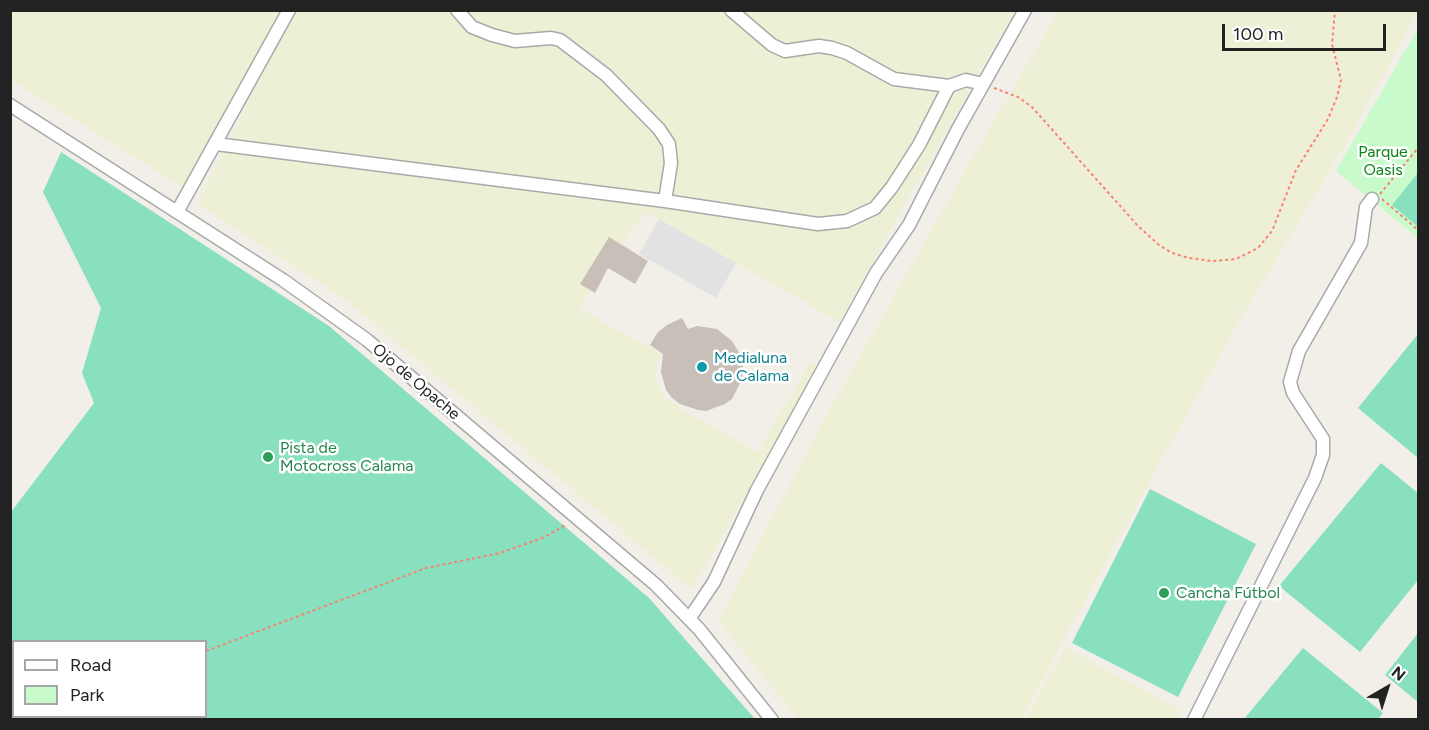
<!DOCTYPE html>
<html>
<head>
<meta charset="utf-8">
<style>
	body { margin:0 }
	#map { position:relative; width:1429px; height:730px; overflow:hidden; background:#f2efe9; font-family:Figtree,sans-serif }
	canvas { display:block }
	.frame { position:absolute; inset:0; border:12px solid #222; pointer-events:none }
	.legend { position:absolute; left:12px; top:640px; width:195px; height:78px; box-sizing:border-box; background:#fff; border:2px solid #a7a7a7; margin:0; padding:8px 10px; list-style:none; font-size:18px; color:#222 }
	.legend li { display:flex; align-items:center; gap:12px; height:30px }
	.legend b { width:30px; border:2px solid #a7a7a7 }
	.north { position:absolute; left:1357px; top:658px; width:60px; height:60px; -webkit-text-stroke:4px #fff; paint-order:stroke; rotate:39deg; font-size:16px; font-weight:700; line-height:24px; text-align:center; color:#222 }
	.north::after { content:''; display:block; margin:auto; width:21px; height:27px; background:#222; clip-path:polygon(50% 0,100% 100%,50% 72%,0 100%) }
	.scale { position:absolute; left:1222px; top:24px; width:164px; height:27px; box-sizing:border-box; border:3px solid #222; border-top:0; padding-left:8px; font-size:18px; line-height:21px; white-space:nowrap; color:#222; -webkit-text-stroke:4px #fff; paint-order:stroke }
</style>
</head>
<body>
<div id="map">
<canvas width="1429" height="730"></canvas>
<div class="frame"></div>
<ul class="legend">
<li><b style="height:8px;background:#fff"></b>Road</li>
<li><b style="height:16px;background:#c8facc"></b>Park</li>
</ul>
<div class="north">N</div>
<div class="scale">100 m</div>
</div>
<script>
const context = document.querySelector('canvas').getContext('2d');
context.lineJoin = 'round';
function paint(path, color) {
  context.fillStyle = color;
  context.fill(path, 'evenodd');
}
function poly(rows) {
  const path = new Path2D();
  for (const r of rows) {
    path.moveTo(r[0], r[1]);
    for (let i = 2; i < r.length; i += 2) path.lineTo(r[i], r[i + 1]);
  }
  return path;
}
function strokePath(path, color, width, dash) {
  context.strokeStyle = color;
  context.lineWidth = width;
  context.lineCap = dash ? 'butt' : 'round';
  context.setLineDash(dash || []);
  context.stroke(path);
}
function write(font, color, halo, rows, align = 'center') {
  context.font = font + ' Figtree,sans-serif';
  context.lineWidth = 5;
  context.setLineDash([]);
  context.textBaseline = 'middle';
  context.strokeStyle = halo;
  context.fillStyle = color;
  for (const [text, x, y, turn = 0] of rows) {
    context.save();
    context.translate(x, y);
    context.rotate((+turn || 0) * Math.PI / 180);
    context.textAlign = isNaN(turn) ? turn : align;
    if (halo) context.strokeText(text, 0, 0);
    context.fillText(text, 0, 0);
    context.restore();
  }
}
const farmland = poly([
	[1059,10,1418,11,1351,135,1251,301,1164,455,1021,719,798,719,718,621,822,423,977,150],
	[10,11,283,11,182,187,11,80],
	[294,11,1014,11,839,322,647,212,621,244,609,238,580,284,589,291,580,309,660,353,654,379,667,400,757,452,811,362,819,365,692,590,346,300,197,204],
	[1065,647,1181,710,1177,719,1026,719]
]);
const park = poly([
	[1418,28,1418,238,1336,171]
]);
const pitch = poly([
	[61,152,329,326,649,598,755,719,11,719,11,512,94,403,82,373,101,308,43,192],
	[14,642,206,642,206,716,14,716],
	[1418,173,1418,227,1392,205],
	[1418,334,1418,458,1358,408],
	[1381,463,1418,493,1418,580,1360,652,1279,586],
	[1150,489,1256,544,1178,697,1072,643],
	[1418,633,1418,702,1385,675],
	[1303,648,1383,713,1378,719,1244,719]
]);
const parking = poly([
	[659,219,736,263,716,298,639,254]
]);
const building = poly([
	[609,237,648,261,635,284,608,268,595,293,580,284],
	[682,318,688,329,697,326,717,329,732,341,740,354,743,363,742,379,732,399,725,404,706,411,698,410,680,404,672,398,666,390,661,372,663,354,650,345,658,332,667,325]
]);
const path = poly([
	[994,88,1018,97,1032,107,1138,226,1159,245,1172,253,1189,258,1212,261,1236,259,1258,248,1272,231,1296,170,1328,119,1337,97,1341,80,1332,44,1335,10],
	[1380,194,1418,148],
	[1382,199,1418,230],
	[206,651,426,568,500,553,545,537,567,524],
	[10,717,14,716]
]);
const minor = poly([
	[457,10,472,27,492,35,515,41,551,38,560,40,606,75,659,129,669,144,671,163,665,201],
	[731,10,772,45,785,51,819,46,832,48,847,53,894,79,949,86],
	[10,105,283,280,367,340,656,585,699,629,772,720],
	[216,144,665,201,818,224,847,221,875,208,892,187,919,145,949,86,966,80,983,84],
	[177,212,289,10],
	[689,619,714,582,757,490,876,273,909,225,958,129,1025,10],
	[1194,720,1315,478,1323,455,1323,439,1293,393,1290,382,1299,351,1361,243,1366,207,1372,199]
]);
const markers = [
	[702,367,6,"#0f9aa8"],
	[268,457,6,"#2e9e5b"],
	[1164,593,6,"#2e9e5b"]
];
const parkNames = [
	["Parque",1383,152],
	["Oasis",1383,170]
];
const cultureNames = [
	["Medialuna",714,358],
	["de Calama",714,376]
];
const streetNames = [
	["Ojo de Opache",416,382,40]
];
const leisureNames = [
	["Pista de",280,448],
	["Motocross Calama",280,466],
	["Cancha Fútbol",1176,593]
];
paint(farmland, '#eef0d5');
paint(park, '#c8facc');
paint(pitch, '#88e0be');
paint(parking, '#e2e2e2');
paint(building, '#c7bfb8');
strokePath(minor, '#a9a9a9', 15);
strokePath(path, '#fa8072', 2, [3, 3]);
strokePath(minor, '#fff', 12);
for (const [x, y, r, color] of markers) {
  const dot = new Path2D();
  dot.arc(x, y, r, 0, 2 * Math.PI);
  context.fillStyle = color;
  context.fill(dot);
  strokePath(dot, '#fff', 2);
}
write('16px', '#0c8416', '#fff', parkNames);
write('16px', '#0d838f', '#fff', cultureNames, 'left');
write('16px', '#222', '#fff', streetNames);
write('16px', '#27864d', '#fff', leisureNames, 'left');
</script>
</body>
</html>
